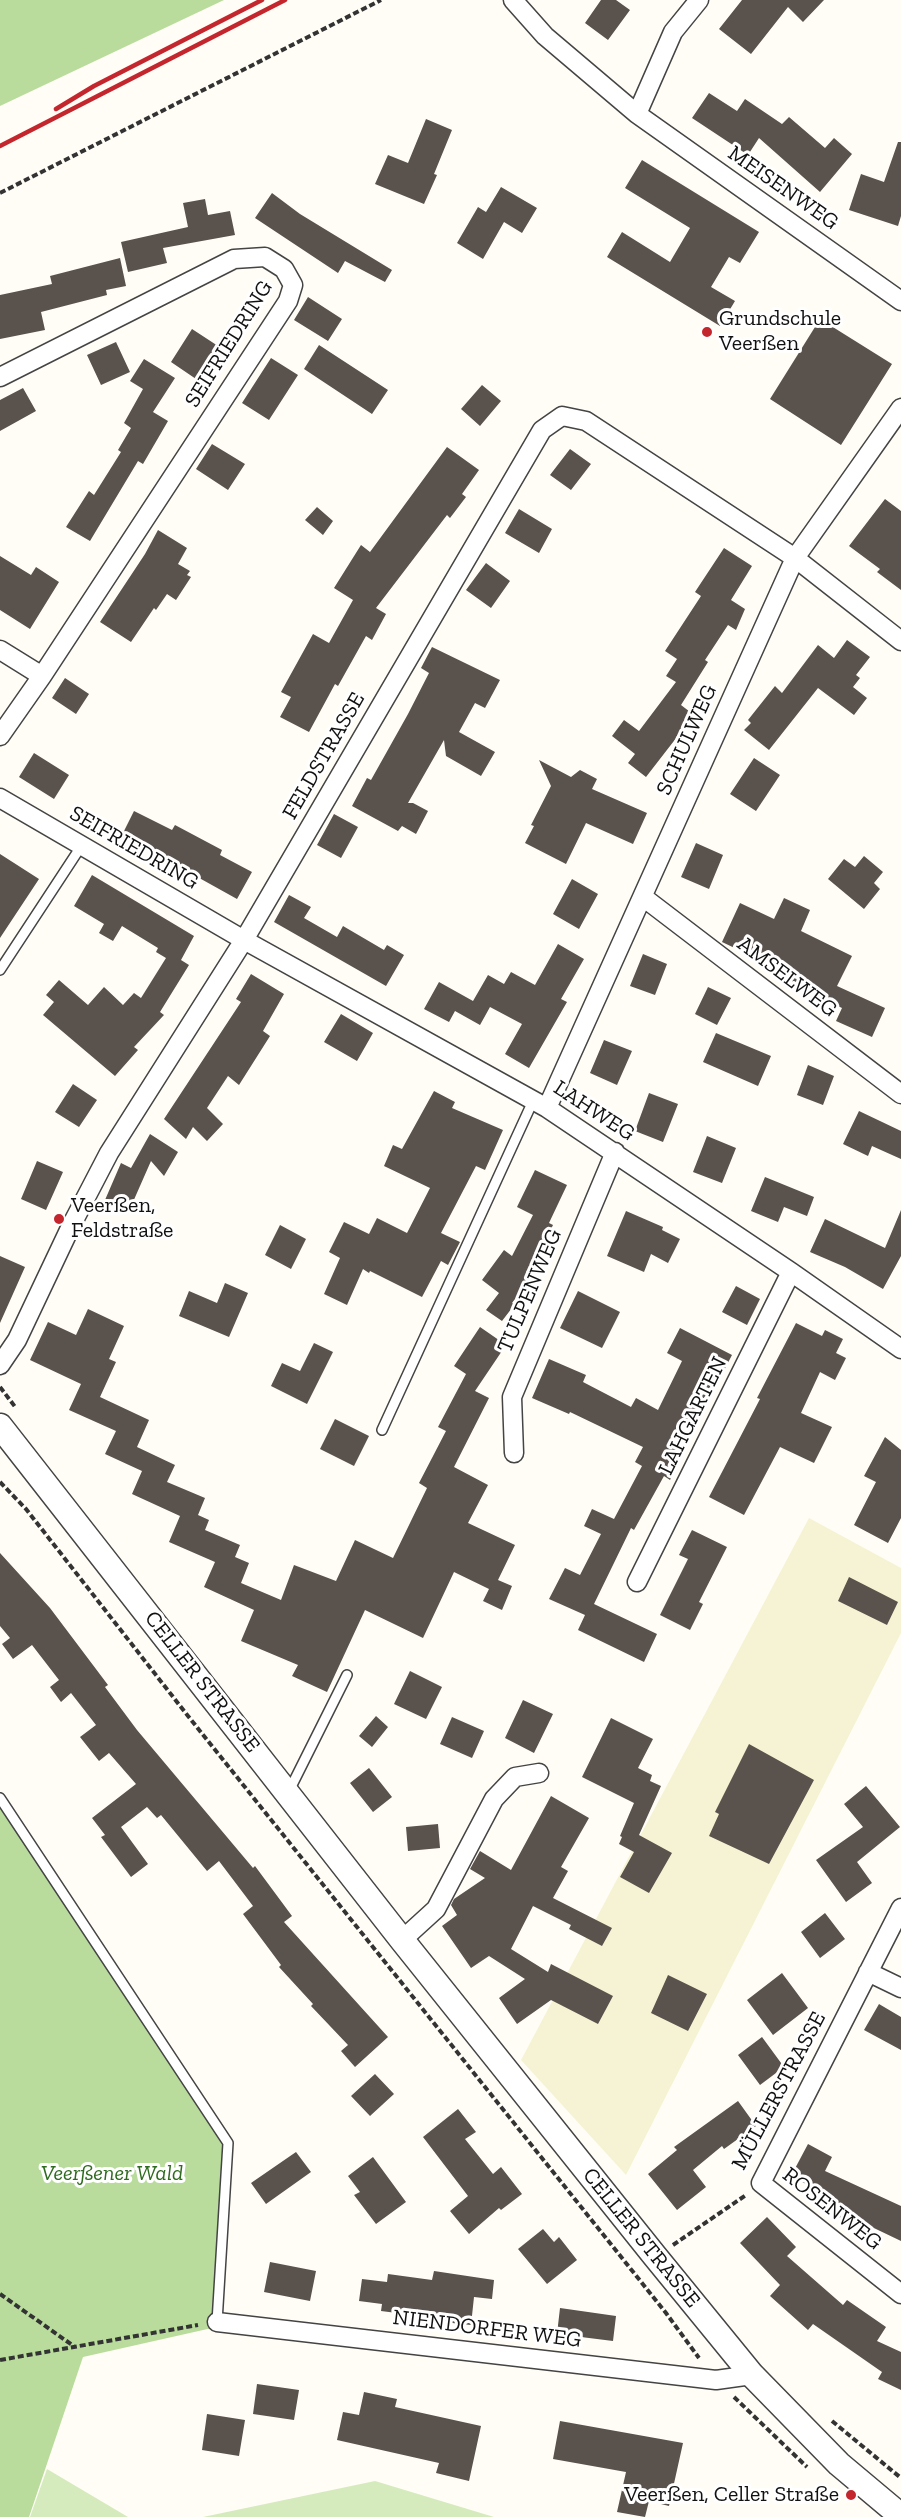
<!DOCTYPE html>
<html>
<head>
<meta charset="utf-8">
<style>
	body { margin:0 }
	canvas { display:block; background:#fffdf5 }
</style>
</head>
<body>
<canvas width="901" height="2517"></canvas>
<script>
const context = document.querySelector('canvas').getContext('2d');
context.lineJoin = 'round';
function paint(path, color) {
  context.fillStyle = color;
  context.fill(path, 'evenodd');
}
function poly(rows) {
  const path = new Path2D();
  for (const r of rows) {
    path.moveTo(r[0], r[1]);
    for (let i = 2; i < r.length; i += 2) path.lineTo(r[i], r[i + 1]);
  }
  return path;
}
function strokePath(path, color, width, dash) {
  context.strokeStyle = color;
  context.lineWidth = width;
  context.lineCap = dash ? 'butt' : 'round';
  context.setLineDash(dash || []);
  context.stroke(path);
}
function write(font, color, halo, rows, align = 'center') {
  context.font = font + ' "Zilla Slab",serif';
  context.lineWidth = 6;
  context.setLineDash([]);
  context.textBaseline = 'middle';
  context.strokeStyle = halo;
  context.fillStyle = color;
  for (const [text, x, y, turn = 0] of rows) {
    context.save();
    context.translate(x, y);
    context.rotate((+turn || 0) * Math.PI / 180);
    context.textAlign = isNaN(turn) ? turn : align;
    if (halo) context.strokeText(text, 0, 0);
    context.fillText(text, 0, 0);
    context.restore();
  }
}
const farmland = poly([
	[809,1518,901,1568,901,1633,626,2175,521,2060]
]);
const green = poly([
	[47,2469,128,2517,30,2517],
	[375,2481,494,2517,203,2517]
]);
const forest = poly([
	[0,0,224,0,0,106],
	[0,1801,228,2143,212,2328,83,2357,29,2517,0,2517]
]);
const building = poly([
	[601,0,616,0,630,10,608,40,585,23],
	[742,0,824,0,803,22,788,7,751,54,719,29],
	[709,93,737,111,745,99,782,124,789,117,825,148,834,138,852,154,820,192,759,138,748,155,692,118],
	[426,119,452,130,434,174,437,175,424,204,375,184,388,155,408,163],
	[898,142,901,142,901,216,898,226,849,210,861,174,884,182],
	[642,160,759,232,740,263,729,257,711,287,735,301,720,326,607,257,622,232,670,262,690,228,625,188],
	[501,187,537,208,522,233,504,222,483,259,457,243,478,207,486,212],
	[272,193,300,214,392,270,385,282,345,261,338,273,255,218],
	[205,199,208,215,230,211,235,235,163,248,167,263,128,272,121,242,188,227,183,203],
	[120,258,126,286,106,290,107,295,41,312,45,330,0,339,0,295,52,284,50,276],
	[308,297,342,319,328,341,294,320],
	[820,319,892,364,841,445,770,399],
	[192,329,218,346,196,379,171,362],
	[116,342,130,372,101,385,87,355],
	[319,345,388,390,372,414,304,369],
	[271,358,298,375,269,420,242,403],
	[144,359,175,378,153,412,168,421,143,464,138,461,90,541,66,527,89,491,94,495,121,452,118,450,131,428,124,423,143,389,130,381],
	[482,385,501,401,480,426,461,409],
	[23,388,36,411,0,431,0,400],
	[212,444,245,464,228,490,196,469],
	[447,447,479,470,462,494,466,497,450,518,447,515,376,608,386,614,372,640,366,636,338,686,335,684,309,732,280,717,291,697,281,692,313,634,329,643,353,600,334,588,361,545,370,552],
	[570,449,591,464,571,490,550,475],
	[885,499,901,511,901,590,877,572,880,569,849,546],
	[317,507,333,521,323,535,305,520],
	[519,509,552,529,539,553,505,533],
	[158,530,187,548,178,564,190,571,187,575,191,577,176,600,167,594,156,610,154,608,131,642,100,622,145,554],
	[724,548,752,566,731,600,745,609,736,630,728,625,705,660,708,662,681,705,694,715,646,777,628,763,635,754,612,736,624,720,639,731,676,682,666,676,677,659,665,651,701,596,695,592],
	[0,556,31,575,36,567,59,582,30,629,0,610],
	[486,563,510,581,491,608,466,590],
	[847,640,870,657,856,675,860,678,853,687,867,698,854,715,818,688,769,750,744,730,751,723,748,720,775,686,782,693,818,645,834,658],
	[432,647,500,680,485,708,475,703,459,732,495,752,481,776,446,756,444,740,408,803,413,803,428,811,416,834,402,826,398,831,352,806,367,778,371,780,408,714,429,673,421,668],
	[65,678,89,694,76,714,52,698],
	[34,753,69,775,54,799,19,777],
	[754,758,780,775,756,811,730,794],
	[539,760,571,777,580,770,597,779,592,789,647,813,633,844,586,823,566,864,525,843,534,826,531,825,551,786],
	[134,811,172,830,175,825,222,850,220,855,252,872,237,899,122,835],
	[334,814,358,827,341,858,317,845],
	[696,843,723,855,709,889,681,877],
	[0,854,39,879,0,938],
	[864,856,883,872,874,883,880,889,864,909,828,879,844,859,855,867],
	[92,875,194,936,181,960,189,965,160,1012,164,1015,134,1047,138,1050,115,1076,43,1015,54,1002,46,995,59,980,88,1005,104,987,123,1005,134,993,141,998,166,958,156,952,158,948,122,926,113,941,99,933,104,924,74,906],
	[572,879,598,894,579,929,553,914],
	[289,895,311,907,304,918,337,937,343,926,384,950,387,945,404,955,386,986,274,922],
	[784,898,810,910,801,931,852,956,837,986,885,1008,872,1037,836,1021,842,1008,778,977,781,970,722,942,740,903,774,919],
	[558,944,584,959,561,999,567,1002,529,1068,505,1054,522,1024,490,1007,480,1025,455,1011,449,1022,424,1009,439,982,473,1001,488,975,504,984,511,972,535,985],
	[643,954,667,964,655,995,630,986],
	[251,974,284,994,263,1031,270,1036,239,1085,228,1076,207,1108,223,1124,207,1141,193,1127,186,1139,164,1119,241,1002,236,999],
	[708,987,731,998,717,1025,695,1014],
	[341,1014,373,1033,357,1061,324,1042],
	[716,1033,771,1056,758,1086,703,1062],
	[604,1040,632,1051,617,1085,590,1073],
	[808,1065,834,1076,823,1105,797,1095],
	[73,1084,97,1100,79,1127,55,1112],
	[434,1091,455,1102,452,1108,503,1130,485,1170,476,1166,441,1233,460,1242,448,1265,441,1261,422,1297,370,1271,369,1273,363,1269,347,1305,324,1294,340,1258,329,1252,344,1222,369,1234,377,1218,407,1233,430,1188,384,1166,393,1145,402,1149],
	[649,1093,678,1104,663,1142,635,1131],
	[859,1111,901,1131,901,1159,872,1146,868,1156,843,1144],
	[150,1134,178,1152,164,1176,151,1161,129,1211,105,1200,121,1163,131,1168],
	[707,1136,736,1148,722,1183,693,1172],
	[37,1161,63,1172,46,1210,21,1199],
	[535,1170,567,1185,549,1223,553,1225,531,1269,535,1272,512,1303,515,1304,502,1321,486,1310,499,1293,482,1280,504,1250,512,1256,533,1215,517,1207],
	[765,1177,814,1197,807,1216,784,1207,778,1222,751,1211],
	[901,1210,901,1256,883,1289,845,1267,810,1252,825,1219,885,1248],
	[626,1211,663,1227,662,1230,680,1239,668,1263,651,1254,644,1272,607,1256],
	[280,1225,306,1239,291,1269,265,1255],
	[0,1256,25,1267,0,1323],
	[225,1283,248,1293,229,1337,179,1316,189,1291,217,1303],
	[736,1286,760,1299,747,1325,722,1312],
	[578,1291,620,1312,602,1348,560,1328],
	[88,1309,124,1326,109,1359,116,1362,100,1397,149,1420,137,1447,175,1465,167,1482,205,1498,198,1515,209,1520,205,1530,240,1545,235,1557,249,1563,241,1583,281,1600,294,1565,336,1581,355,1540,393,1558,427,1488,419,1483,446,1431,438,1427,466,1374,454,1366,480,1327,506,1345,475,1391,489,1398,454,1467,488,1485,468,1523,515,1545,498,1580,512,1586,502,1610,483,1601,489,1589,454,1572,423,1638,365,1610,327,1692,292,1676,298,1665,241,1641,254,1610,204,1587,215,1562,169,1542,180,1516,132,1494,142,1471,105,1454,116,1431,69,1410,81,1384,30,1360,48,1322,76,1335],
	[796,1323,822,1336,825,1330,843,1339,836,1353,846,1358,835,1380,820,1372,801,1413,832,1427,814,1463,780,1447,744,1515,709,1497,760,1399,757,1398],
	[680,1328,732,1355,683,1450,685,1451,670,1480,664,1476,634,1530,631,1528,594,1604,657,1634,644,1662,578,1630,585,1615,549,1599,565,1568,580,1575,601,1534,584,1526,592,1509,614,1519,642,1466,635,1462,643,1447,570,1412,569,1414,532,1398,549,1359,586,1375,583,1382,631,1407,636,1398,658,1410,682,1361,667,1353],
	[314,1343,333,1352,307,1404,271,1386,282,1363,300,1371],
	[335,1419,369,1436,354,1466,320,1449],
	[885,1437,901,1450,901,1518,888,1543,854,1525,876,1482,864,1476],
	[692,1530,727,1547,699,1602,703,1604,690,1630,660,1615,688,1559,679,1555],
	[0,1553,50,1608,108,1685,105,1687,137,1730,253,1868,255,1866,292,1916,284,1922,388,2037,355,2067,341,2051,348,2045,311,2006,313,2004,279,1967,281,1965,243,1914,253,1906,219,1861,207,1871,161,1815,157,1818,147,1807,121,1827,148,1864,131,1877,101,1837,105,1835,92,1818,136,1784,109,1753,99,1761,80,1737,96,1725,71,1693,61,1702,50,1687,59,1680,32,1645,13,1659,2,1644,10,1638,0,1626],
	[849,1577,898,1602,887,1625,838,1601],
	[410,1671,442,1687,426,1719,394,1704],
	[523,1700,553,1714,534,1753,505,1738],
	[376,1716,388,1727,372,1747,359,1736],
	[452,1717,484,1731,472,1758,440,1744],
	[611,1718,653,1739,638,1768,652,1775,650,1781,661,1786,639,1835,672,1853,649,1893,620,1877,634,1852,619,1844,622,1837,620,1836,634,1803,582,1777],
	[749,1744,814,1780,769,1864,709,1836,719,1814,715,1812],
	[369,1768,392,1797,373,1812,350,1783],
	[866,1786,900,1827,857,1862,872,1883,846,1902,816,1860,863,1827,844,1804],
	[551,1796,589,1818,561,1867,568,1871,553,1898,612,1928,602,1946,569,1929,571,1925,533,1906,511,1949,548,1972,551,1964,613,1996,598,2024,551,2000,517,2024,499,1998,525,1979,489,1956,471,1968,442,1926,457,1915,451,1905,454,1899,485,1878,470,1869,480,1851,511,1870],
	[438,1824,440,1848,408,1851,406,1827],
	[825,1913,845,1939,820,1958,801,1932],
	[782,1973,808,2008,773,2035,747,2000],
	[668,1975,707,1994,688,2031,651,2013],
	[879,2004,901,2017,901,2050,864,2030],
	[762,2037,784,2067,760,2085,738,2055],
	[375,2074,394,2094,370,2116,351,2096],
	[738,2101,756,2126,724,2149,722,2146,693,2170,706,2187,677,2210,648,2174,677,2150,674,2147],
	[458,2109,476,2132,465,2139,493,2174,501,2167,522,2194,501,2210,499,2208,469,2234,450,2211,468,2196,423,2137],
	[808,2144,832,2157,825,2171,901,2206,901,2241,853,2218,851,2222,824,2211,831,2197,791,2176],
	[296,2152,311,2172,266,2204,251,2183],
	[373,2157,406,2202,376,2224,354,2195,360,2192,348,2176],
	[767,2217,796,2247,787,2256,843,2305,847,2300,886,2327,877,2341,901,2352,901,2390,878,2379,882,2372,813,2324,808,2330,770,2296,780,2285,740,2243],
	[543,2229,554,2242,559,2237,577,2260,547,2284,518,2249],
	[270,2262,316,2271,310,2301,264,2292],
	[434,2271,494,2280,492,2299,474,2297,471,2325,443,2322,444,2319,381,2311,382,2304,359,2301,362,2279,387,2282,388,2274,432,2280],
	[560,2308,616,2316,613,2341,557,2334],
	[257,2384,299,2390,294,2420,253,2414],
	[364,2392,397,2399,395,2407,481,2426,469,2481,436,2473,439,2463,337,2440,343,2412,359,2415],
	[207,2414,245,2420,239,2456,202,2450],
	[560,2421,683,2443,669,2506,649,2501,645,2517,617,2512,626,2472,553,2459]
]);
const path = poly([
	[0,193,381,0],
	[0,1387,16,1408],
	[0,1482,26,1509,188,1716,666,2313,699,2358],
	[673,2245,746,2195],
	[0,2294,75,2347],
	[0,2360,198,2325],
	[734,2397,807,2467],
	[832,2421,901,2478]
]);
const service = poly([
	[0,970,82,845],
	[382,1430,533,1101],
	[289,1791,347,1675],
	[0,1798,228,2143,217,2322]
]);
const minor = poly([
	[513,0,545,36,637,114,901,301],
	[637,114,673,32,699,0],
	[0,377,234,259,265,257,284,269,293,285,288,301,42,676,0,736],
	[0,650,42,676],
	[0,798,244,940,547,1108,791,1272,901,1349],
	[643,897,901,1094],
	[547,1108,795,558,901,408],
	[0,1365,17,1340,71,1226,109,1153,244,940,542,430,562,416,586,421,795,558,901,641],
	[514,1453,512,1397,615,1152],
	[637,1582,791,1272],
	[901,1908,761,2183,901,2294],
	[402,1940,436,1909,494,1799,515,1777,539,1773],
	[868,1972,901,1988],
	[217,2322,716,2380,752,2375]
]);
const tertiary = poly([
	[0,1426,402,1940,654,2255,752,2375,839,2464,901,2516]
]);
const rail = poly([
	[56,109,94,86,262,0],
	[0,146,285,0]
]);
const markers = [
	[707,332,6,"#c4262e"],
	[59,1219,6,"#c4262e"],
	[851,2495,6,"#c4262e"]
];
const streetNames = [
	["MEISENWEG",783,188,35],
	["SEIFRIEDRING",229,344,-58],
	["SCHULWEG",687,740,-66],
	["FELDSTRASSE",324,756,-60],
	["SEIFRIEDRING",134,848,30],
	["AMSELWEG",787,977,37],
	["LAHWEG",594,1111,33],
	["TULPENWEG",530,1291,-67],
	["LAHGARTEN",693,1416,-64],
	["CELLER STRASSE",202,1682,52],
	["MÜLLERSTRASSE",779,2091,-62],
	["ROSENWEG",832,2209,38],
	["CELLER STRASSE",641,2238,51],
	["NIENDORFER WEG",487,2329,7]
];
const poiNames = [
	["Grundschule",719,319],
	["Veerßen",719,344],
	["Veerßen,",71,1206],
	["Feldstraße",71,1231],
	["Veerßen, Celler Straße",839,2495,"right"]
];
const parkNames = [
	["Veerßener Wald",112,2174]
];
paint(farmland, '#f6f3d4');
paint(green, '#d5ebbd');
paint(forest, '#b9dc9c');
paint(building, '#5a524d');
strokePath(service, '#444', 12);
strokePath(minor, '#444', 21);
strokePath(tertiary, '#444', 27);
strokePath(path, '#333', 4, [6, 3]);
strokePath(service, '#fff', 9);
strokePath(minor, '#fff', 18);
strokePath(tertiary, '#fff', 24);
strokePath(rail, '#c4262e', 4.5);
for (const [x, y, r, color] of markers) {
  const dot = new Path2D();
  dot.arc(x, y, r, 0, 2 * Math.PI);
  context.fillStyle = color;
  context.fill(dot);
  strokePath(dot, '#fff', 2);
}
write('22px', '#111', '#fff', streetNames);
write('22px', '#111', '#fff', poiNames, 'left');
write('italic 22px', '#2f6b1f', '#fff', parkNames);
</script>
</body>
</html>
